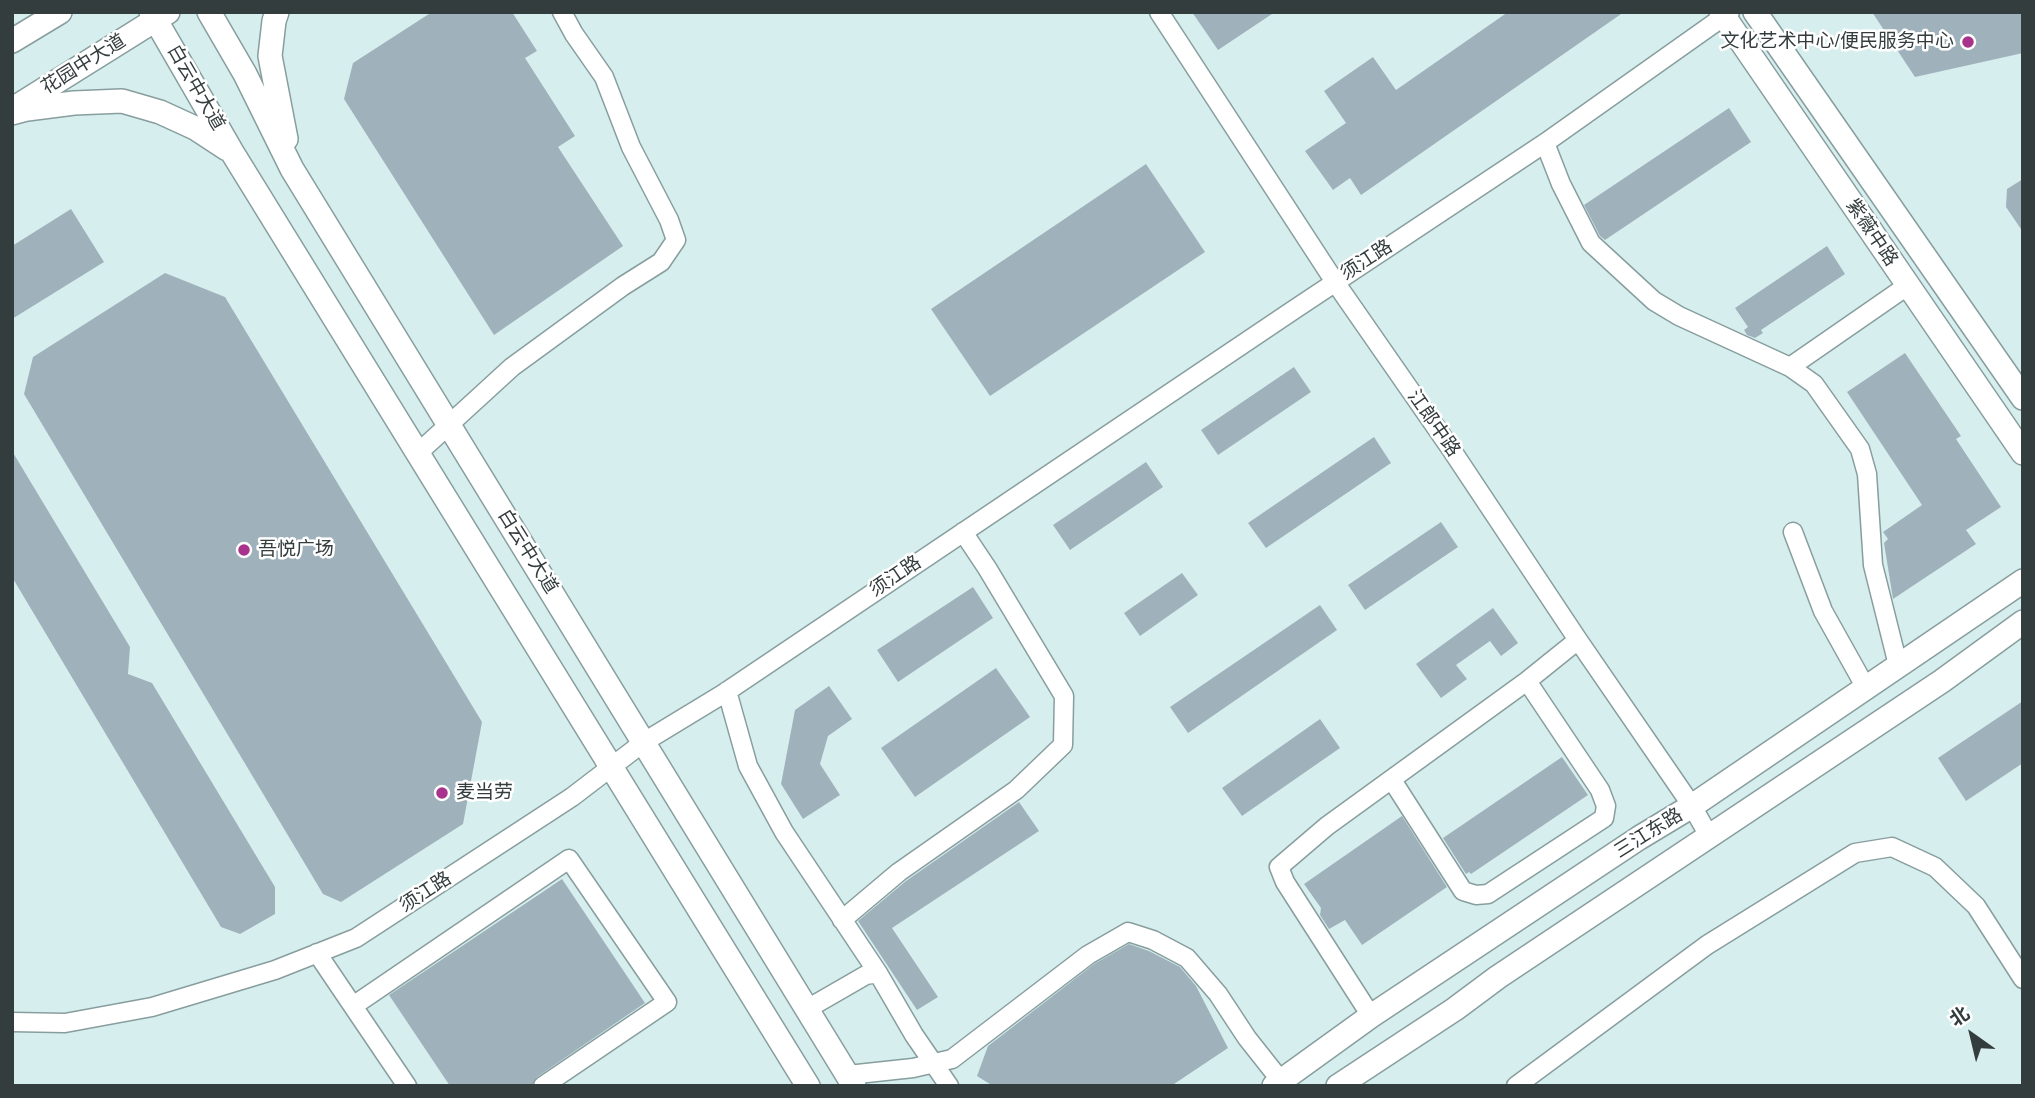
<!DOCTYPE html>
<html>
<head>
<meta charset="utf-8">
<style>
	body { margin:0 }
	#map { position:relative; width:2035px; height:1098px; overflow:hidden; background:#d7eeee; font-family:"Sofia Sans Condensed","Noto Sans SC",sans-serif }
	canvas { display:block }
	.frame { position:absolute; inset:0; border:14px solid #343d3d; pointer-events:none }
	.north { position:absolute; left:1937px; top:1000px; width:70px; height:70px; -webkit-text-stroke:5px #fff; paint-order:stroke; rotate:326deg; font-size:19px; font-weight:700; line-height:28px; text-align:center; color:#343d3d }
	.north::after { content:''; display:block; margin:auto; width:24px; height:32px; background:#343d3d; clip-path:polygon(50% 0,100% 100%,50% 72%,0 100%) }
</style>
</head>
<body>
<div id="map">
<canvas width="2035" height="1098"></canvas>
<div class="frame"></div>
<div class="north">北</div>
</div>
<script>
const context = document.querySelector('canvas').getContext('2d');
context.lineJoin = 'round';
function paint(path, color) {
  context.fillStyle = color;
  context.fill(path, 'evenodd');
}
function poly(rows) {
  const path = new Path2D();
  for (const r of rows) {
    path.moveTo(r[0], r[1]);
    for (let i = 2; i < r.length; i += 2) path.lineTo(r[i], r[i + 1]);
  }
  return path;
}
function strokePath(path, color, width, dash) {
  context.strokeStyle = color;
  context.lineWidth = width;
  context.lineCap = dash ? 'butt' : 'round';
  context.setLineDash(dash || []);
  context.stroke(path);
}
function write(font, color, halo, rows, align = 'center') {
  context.font = font + ' "Sofia Sans Condensed","Noto Sans SC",sans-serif';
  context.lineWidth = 5;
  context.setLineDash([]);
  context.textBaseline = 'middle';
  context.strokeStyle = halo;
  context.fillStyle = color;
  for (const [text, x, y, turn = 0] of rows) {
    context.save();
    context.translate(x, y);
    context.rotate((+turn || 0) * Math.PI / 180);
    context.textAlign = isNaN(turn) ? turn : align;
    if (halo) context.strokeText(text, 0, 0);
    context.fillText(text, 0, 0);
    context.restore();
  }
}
const building = poly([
	[432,12,512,12,537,51,525,58,575,136,558,147,623,246,494,335,344,99,353,63],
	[1192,12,1275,12,1218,50],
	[1508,12,1624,12,1361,195,1350,178,1333,190,1305,151,1346,123,1324,91,1373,57,1396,90],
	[1872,12,2023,12,2023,53,1915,77],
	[1729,108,1751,142,1605,240,1600,236,1584,205],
	[1146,164,1205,252,990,396,931,309],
	[2023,179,2023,232,2006,207,2007,189],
	[71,209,104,262,12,319,12,246],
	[1827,246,1845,274,1761,330,1763,333,1755,338,1747,335,1744,330,1748,327,1735,308],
	[165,273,225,297,482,722,463,824,341,902,323,894,24,394,33,357],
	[1905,353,1961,436,1956,439,2001,507,1966,530,1976,544,1893,599,1884,543,1888,539,1883,532,1922,505,1847,392],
	[1294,367,1311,392,1218,455,1201,430],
	[1374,437,1391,463,1266,548,1248,523],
	[12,451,130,647,128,674,152,683,275,887,275,914,240,934,221,927,12,577],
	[1146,462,1163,487,1070,550,1053,525],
	[1441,522,1458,547,1365,610,1348,585],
	[1182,573,1198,595,1140,636,1124,613],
	[973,587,993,618,898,682,877,650],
	[1320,605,1337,630,1188,733,1170,707],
	[1493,608,1518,643,1501,656,1490,641,1456,665,1467,679,1441,698,1416,664],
	[996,668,1030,717,915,797,881,748],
	[829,686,852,719,828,736,820,764,840,795,803,819,781,784,795,710],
	[2023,701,2023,763,1966,801,1938,758],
	[1320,719,1340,748,1242,816,1222,788],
	[1562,757,1588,795,1471,874,1469,872,1466,874,1443,838],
	[1019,802,1039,831,892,928,938,997,917,1010,858,921,906,881],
	[1402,816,1447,887,1362,945,1345,920,1329,929,1320,915,1321,908,1304,884],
	[562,879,645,1003,537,1077,532,1086,450,1086,389,995],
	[1129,944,1149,951,1180,967,1196,986,1228,1048,1171,1086,993,1086,977,1076,988,1046,1094,964]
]);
const minor = poly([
	[1159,12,1335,282,1451,449,1578,640,1692,806,1709,836],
	[1545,143,1561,184,1591,243,1654,301,1679,316,1790,367,1814,384,1860,449,1867,474,1873,565,1898,665],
	[1790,367,1907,286],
	[418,453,512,367,623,286,661,262,676,240,669,220,631,147,604,77,574,34,562,12],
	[1793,532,1823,611,1866,688],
	[727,691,748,766,784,832,878,973,914,1035,949,1086],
	[1392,780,1463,891,1476,895,1488,894,1604,818,1606,806,1600,790,1527,681],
	[842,920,899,872,1016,790,1063,745,1064,696,987,568,963,532],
	[317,953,407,1086],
	[353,1006,569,859,667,1002,543,1086],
	[807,1009,866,975,878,973],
	[1371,1016,1285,882,1279,867,1327,826,1527,681,1578,640],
	[12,1022,65,1023,152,1007,275,970,356,938,572,797,644,742,723,694,1295,309,1545,143,1730,12],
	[848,1075,913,1068,952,1059,1088,955,1128,932,1153,940,1187,958,1218,994,1247,1038,1281,1081],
	[1516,1086,1707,945,1855,853,1892,847,1935,867,1976,906,2023,979]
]);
const major = poly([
	[151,12,232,152,808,1086],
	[209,12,245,74,292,169,854,1086],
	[277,12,274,21,270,56,286,139],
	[1721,12,2023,453],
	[1755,12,2023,398],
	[12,41,60,12],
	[16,107,168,12],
	[12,113,27,109,74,103,122,101,160,112,195,128,227,149],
	[1274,1086,1371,1016,1639,838,1692,806,2023,581],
	[1338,1086,1455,1009,1498,977,1942,681,2023,622]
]);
const markers = [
	[1968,42,7,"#a8338c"],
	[244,550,7,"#a8338c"],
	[442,793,7,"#a8338c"]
];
const poiNames = [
	["文化艺术中心/便民服务中心",1954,42,"right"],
	["吾悦广场",258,550],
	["麦当劳",456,793]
];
const streetNames = [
	["花园中大道",84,65,-32],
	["白云中大道",195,88,60],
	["紫薇中路",1871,233,56],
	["须江路",1367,261,-33],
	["江郎中路",1433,424,55],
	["白云中大道",527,552,58],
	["须江路",896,577,-34],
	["三江东路",1649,834,-32],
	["须江路",426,893,-33]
];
paint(building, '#9fb2bb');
strokePath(minor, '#889e9e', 21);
strokePath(major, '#889e9e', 26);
strokePath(minor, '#fff', 18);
strokePath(major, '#fff', 23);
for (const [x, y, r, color] of markers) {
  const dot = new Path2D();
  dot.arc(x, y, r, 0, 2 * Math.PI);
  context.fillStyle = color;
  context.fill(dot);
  strokePath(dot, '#fff', 2.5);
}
write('19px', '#343d3d', '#fff', poiNames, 'left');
write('19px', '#343d3d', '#fff', streetNames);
</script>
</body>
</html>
